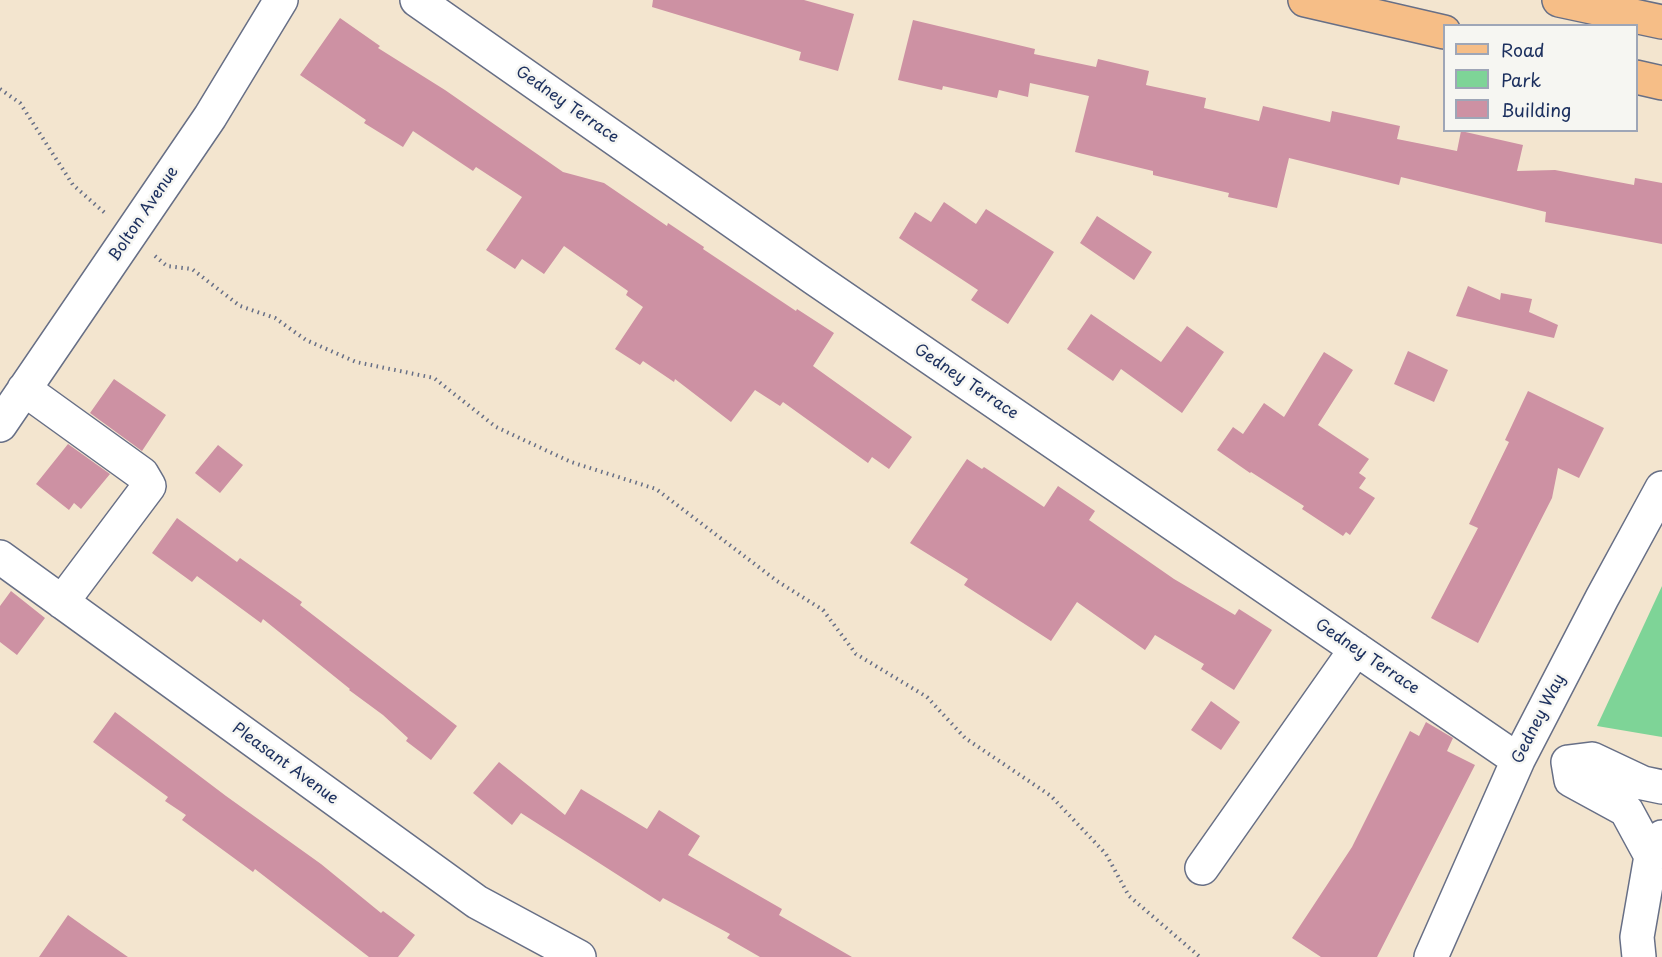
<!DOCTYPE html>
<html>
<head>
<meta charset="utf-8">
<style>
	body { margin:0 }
	#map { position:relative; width:1662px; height:957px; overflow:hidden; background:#f3e5cf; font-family:"Playpen Sans",sans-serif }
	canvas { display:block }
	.legend { position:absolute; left:1443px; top:24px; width:195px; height:108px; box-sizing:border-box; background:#f6f6f2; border:2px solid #9ea6b7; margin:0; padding:8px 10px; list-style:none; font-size:18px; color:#1b2f5e }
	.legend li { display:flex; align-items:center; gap:12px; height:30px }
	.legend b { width:30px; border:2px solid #9ea6b7 }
</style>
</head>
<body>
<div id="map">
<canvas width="1662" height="957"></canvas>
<ul class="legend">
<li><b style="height:8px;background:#f6be87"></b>Road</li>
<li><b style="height:16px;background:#7ed497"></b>Park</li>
<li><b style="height:16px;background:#cd91a3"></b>Building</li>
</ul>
</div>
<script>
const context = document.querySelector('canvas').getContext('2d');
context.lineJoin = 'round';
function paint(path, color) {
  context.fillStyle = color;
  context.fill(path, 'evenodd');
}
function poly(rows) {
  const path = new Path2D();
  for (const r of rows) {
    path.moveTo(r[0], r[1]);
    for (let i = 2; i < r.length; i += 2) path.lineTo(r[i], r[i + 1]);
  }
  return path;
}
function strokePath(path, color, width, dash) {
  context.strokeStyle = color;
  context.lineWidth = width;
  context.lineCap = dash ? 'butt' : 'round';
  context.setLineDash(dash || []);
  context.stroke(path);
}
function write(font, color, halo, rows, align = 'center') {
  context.font = font + ' "Playpen Sans",sans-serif';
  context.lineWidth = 5;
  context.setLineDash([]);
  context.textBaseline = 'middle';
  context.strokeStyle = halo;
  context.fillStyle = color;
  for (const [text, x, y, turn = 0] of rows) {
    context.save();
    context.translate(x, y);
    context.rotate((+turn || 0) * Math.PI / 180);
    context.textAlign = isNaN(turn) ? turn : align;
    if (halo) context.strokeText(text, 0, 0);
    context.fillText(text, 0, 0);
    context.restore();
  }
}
const green = poly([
	[1662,586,1662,737,1597,726]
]);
const building = poly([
	[653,0,804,0,854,14,838,71,799,60,801,52,652,7],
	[340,18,380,46,378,48,445,90,563,172,604,183,667,226,668,223,704,247,703,249,796,311,797,309,834,333,813,366,912,437,889,469,872,457,868,463,783,402,780,406,755,390,731,422,675,379,674,382,643,361,640,365,615,349,643,307,626,295,628,291,564,246,544,274,522,259,515,269,486,250,522,197,476,167,473,171,413,131,403,147,364,123,366,120,300,75],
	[913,20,1035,49,1034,54,1096,67,1098,59,1149,71,1146,85,1206,98,1204,108,1259,121,1263,106,1330,122,1332,111,1400,126,1397,139,1457,151,1461,131,1523,145,1517,171,1555,170,1634,185,1635,178,1662,183,1662,244,1545,222,1546,212,1401,177,1399,185,1289,158,1277,208,1228,197,1229,193,1153,175,1153,171,1075,152,1089,96,1030,83,1028,97,999,90,997,98,943,86,942,90,898,80],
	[944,202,976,224,986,209,1054,252,1008,324,971,300,978,290,899,238,915,212,931,222],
	[1097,216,1152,252,1134,280,1080,243],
	[1468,286,1500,300,1501,293,1532,299,1529,312,1558,325,1554,338,1456,316],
	[1091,314,1161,362,1187,326,1224,352,1182,413,1121,369,1113,381,1067,349],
	[1408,351,1448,370,1434,402,1394,384],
	[1324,352,1353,370,1318,425,1369,459,1359,473,1366,478,1359,488,1375,498,1350,535,1346,532,1343,536,1302,509,1304,506,1251,472,1250,473,1217,450,1233,427,1243,434,1264,403,1284,417],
	[114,379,166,415,142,451,90,413],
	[1528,391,1604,428,1579,478,1558,468,1552,498,1478,643,1431,618,1478,528,1469,524,1509,442,1505,440],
	[68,444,110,474,81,509,74,503,69,510,36,484],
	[218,445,243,465,220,493,195,473],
	[967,459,982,469,984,467,1044,507,1058,486,1095,511,1089,520,1174,579,1235,615,1239,609,1272,630,1234,690,1201,669,1204,664,1155,635,1145,650,1077,602,1051,641,964,585,968,579,910,543],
	[177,518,237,562,240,558,302,602,300,605,457,726,431,760,406,741,408,738,383,715,349,690,350,689,263,619,261,623,197,576,192,582,152,553],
	[11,591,45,618,17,655,0,642,0,606],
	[1211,701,1240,722,1221,750,1191,730],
	[115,712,226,796,321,864,381,913,383,911,415,935,398,957,369,957,255,869,253,872,182,820,186,815,165,801,168,797,93,742],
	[1426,722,1453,738,1447,751,1475,765,1377,957,1321,957,1292,938,1352,847,1410,731,1419,736],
	[499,762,565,815,581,789,647,829,659,810,700,836,688,855,782,909,779,915,852,957,760,957,727,938,730,934,663,898,660,902,521,813,512,825,473,793],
	[68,915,89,930,128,957,39,957]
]);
const path = poly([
	[0,89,20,103,73,185,106,214],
	[155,256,167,266,192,269,240,306,275,318,306,340,356,362,434,378,496,427,571,462,656,489,777,581,823,610,856,654,927,697,965,738,1051,796,1106,854,1129,896,1200,957]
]);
const minor = poly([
	[417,0,814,278,1518,760],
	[24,389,142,474,149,486,62,602],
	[0,425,210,117,281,0],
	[0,557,477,902,579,957],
	[1651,856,1626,810,1571,780,1568,762,1592,759,1643,783,1662,787],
	[1202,868,1356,649],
	[1431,957,1518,760,1602,598,1662,488],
	[1639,957,1637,937,1651,856,1662,837]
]);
const major = poly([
	[1305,0,1444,32],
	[1559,0,1662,22],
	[1636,77,1662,83]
]);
const streetNames = [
	["Gedney Terrace",567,105,35],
	["Bolton Avenue",144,214,-56],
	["Gedney Terrace",966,382,34],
	["Gedney Terrace",1367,657,34],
	["Gedney Way",1539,719,-63],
	["Pleasant Avenue",285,764,36]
];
paint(green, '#7ed497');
paint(building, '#cd91a3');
strokePath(minor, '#676f86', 36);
strokePath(major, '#676f86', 36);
strokePath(path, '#676f86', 4, [1.5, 4.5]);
strokePath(minor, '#fff', 33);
strokePath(major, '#f6be87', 33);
write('16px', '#1b2f5e', '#f6f6f2', streetNames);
</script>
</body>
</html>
